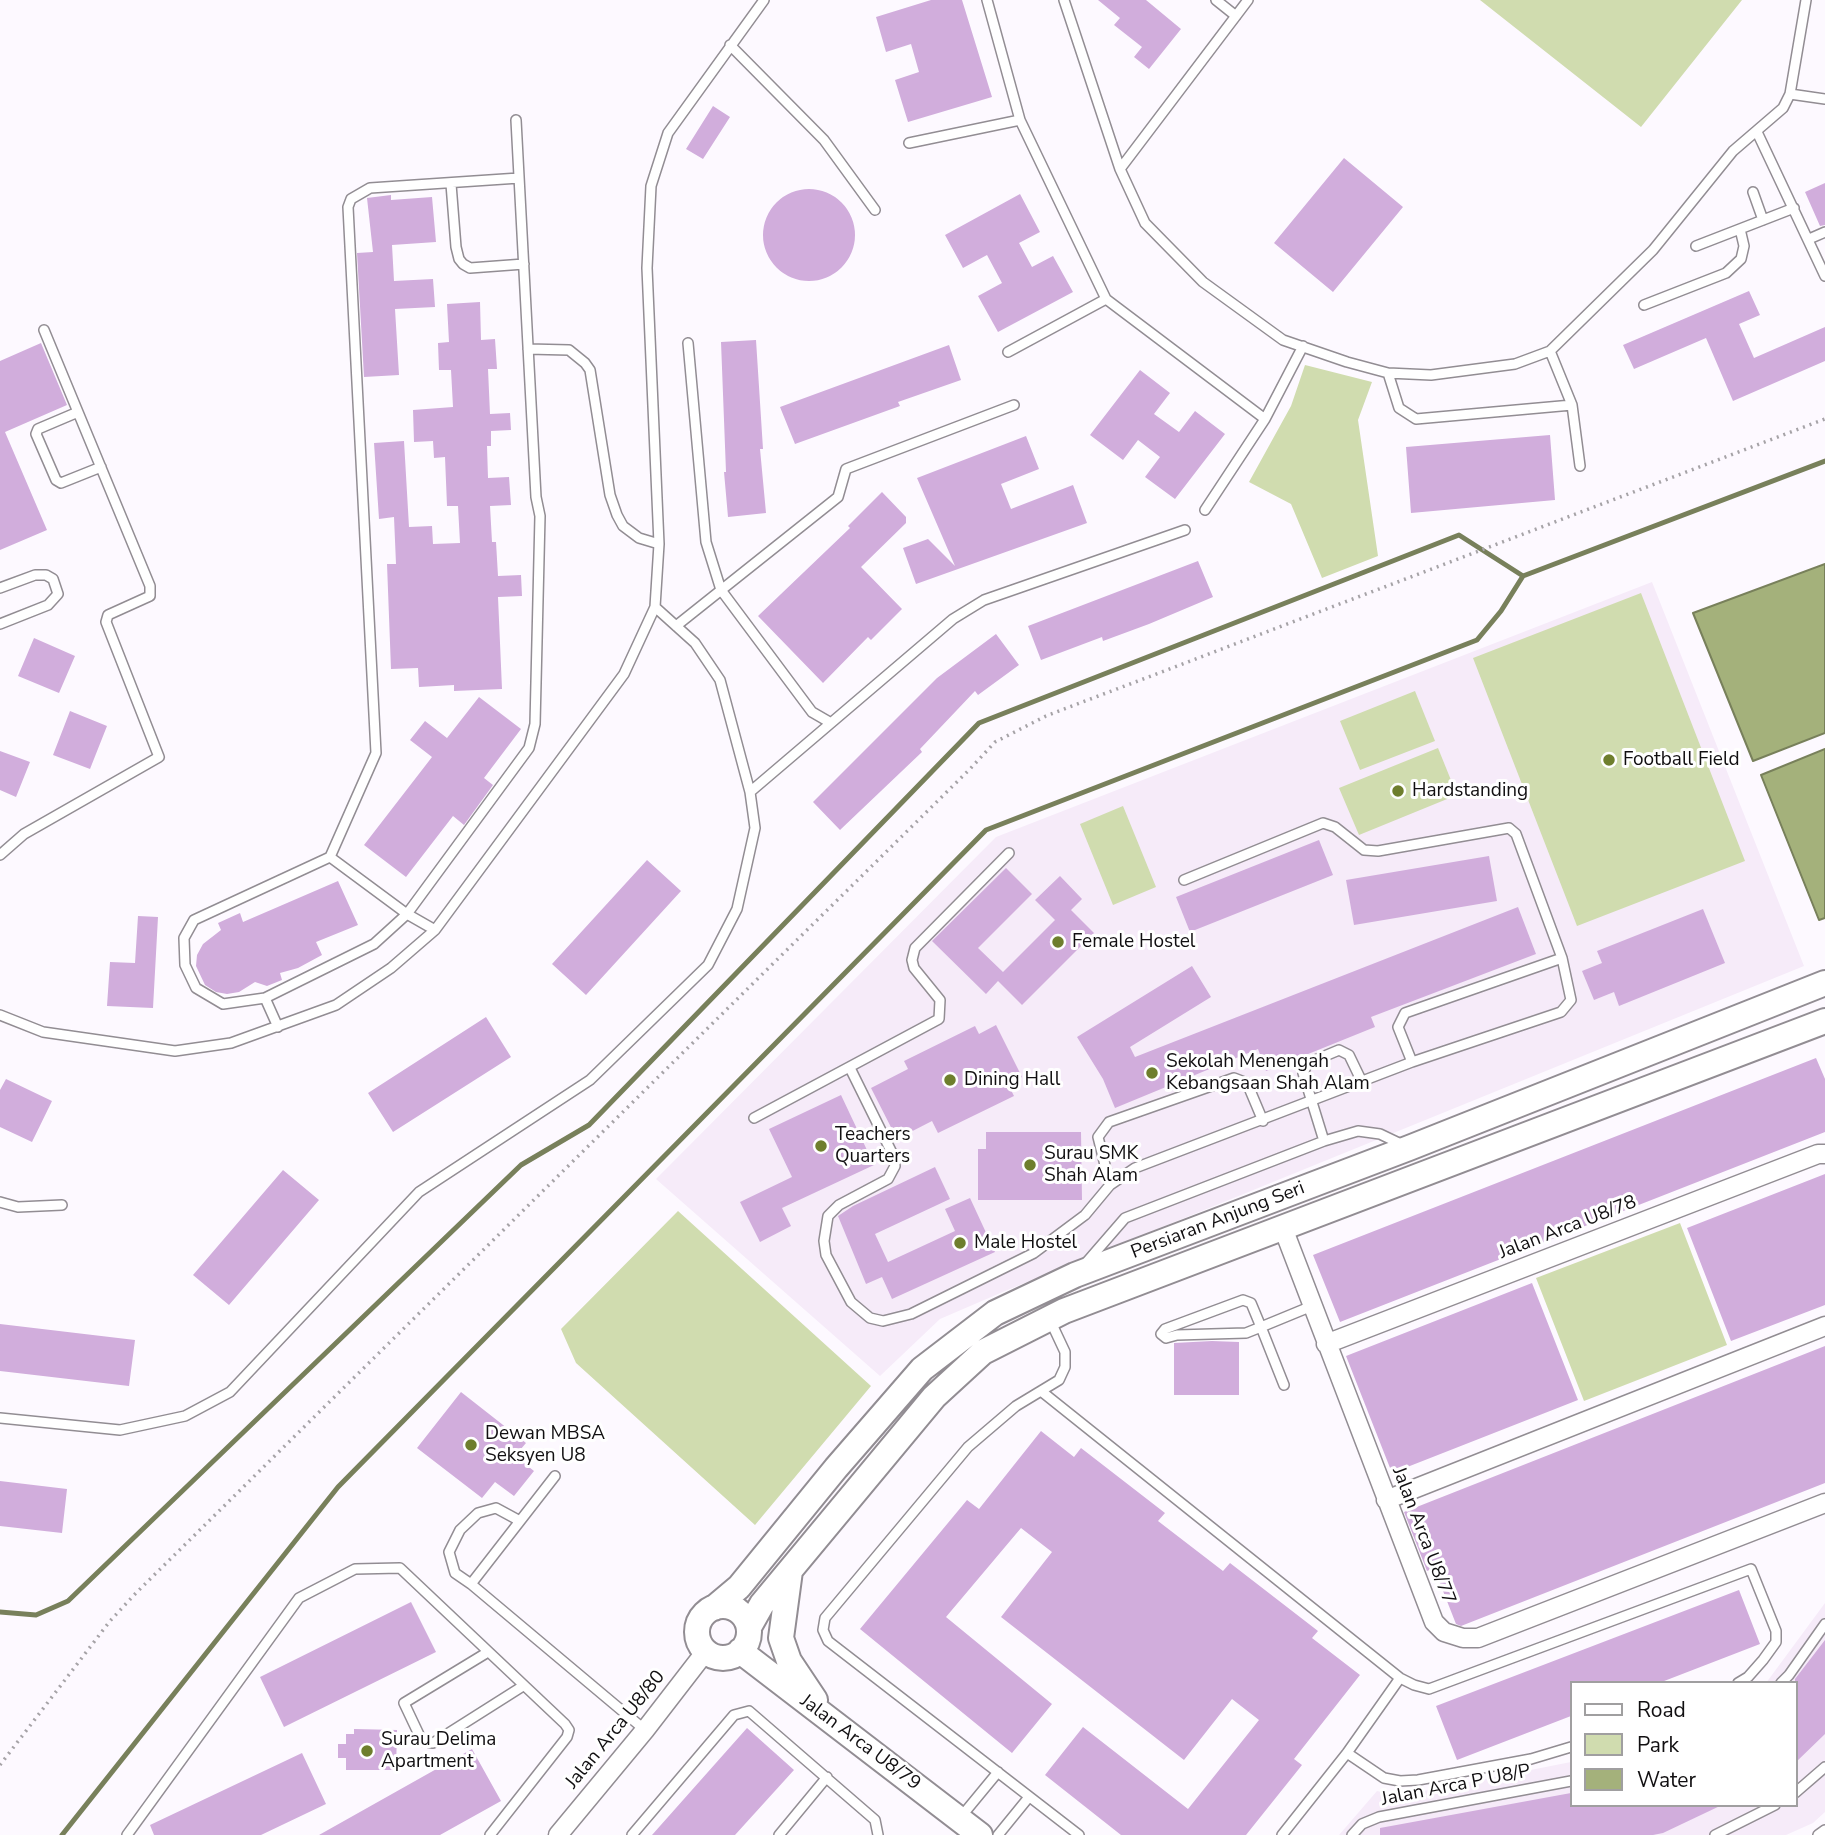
<!DOCTYPE html>
<html>
<head>
<meta charset="utf-8">
<style>
	body { margin:0 }
	#map { position:relative; width:1825px; height:1835px; overflow:hidden; background:#fdf9ff; font-family:"Nunito Sans",sans-serif }
	canvas { display:block }
	.legend { position:absolute; left:1570px; top:1681px; width:228px; height:126px; box-sizing:border-box; background:#fff; border:2px solid #a09fa0; margin:0; padding:9px 12px; list-style:none; font-size:21px; color:#110f11 }
	.legend li { display:flex; align-items:center; gap:14px; height:35px }
	.legend b { width:35px; border:2px solid #a09fa0 }
</style>
</head>
<body>
<div id="map">
<canvas width="1825" height="1835"></canvas>
<ul class="legend">
<li><b style="height:9px;background:#fff"></b>Road</li>
<li><b style="height:19px;background:#d0dcaf"></b>Park</li>
<li><b style="height:19px;background:#a4b17b"></b>Water</li>
</ul>
</div>
<script>
const context = document.querySelector('canvas').getContext('2d');
context.lineJoin = 'round';
function paint(path, color) {
  context.fillStyle = color;
  context.fill(path, 'evenodd');
}
function poly(rows) {
  const path = new Path2D();
  for (const r of rows) {
    if (r.length === 3) {
      path.moveTo(r[0] + r[2], r[1]);
      path.arc(r[0], r[1], r[2], 0, 2 * Math.PI);
      continue;
    }
    path.moveTo(r[0], r[1]);
    for (let i = 2; i < r.length; i += 2) path.lineTo(r[i], r[i + 1]);
  }
  return path;
}
function strokePath(path, color, width, dash) {
  context.strokeStyle = color;
  context.lineWidth = width;
  context.lineCap = dash ? 'butt' : 'round';
  context.setLineDash(dash || []);
  context.stroke(path);
}
function write(font, color, halo, rows, align = 'center') {
  context.font = font + ' "Nunito Sans",sans-serif';
  context.lineWidth = 6;
  context.setLineDash([]);
  context.textBaseline = 'middle';
  context.strokeStyle = halo;
  context.fillStyle = color;
  for (const [text, x, y, turn = 0] of rows) {
    context.save();
    context.translate(x, y);
    context.rotate((+turn || 0) * Math.PI / 180);
    context.textAlign = isNaN(turn) ? turn : align;
    if (halo) context.strokeText(text, 0, 0);
    context.fillText(text, 0, 0);
    context.restore();
  }
}
const built = poly([
	[1652,582,1804,966,1005,1291,940,1319,880,1376,656,1179,996,837],
	[1825,1603,1825,1812,1813,1823,1786,1835,1339,1835,1377,1791,1399,1796,1571,1762,1571,1805,1795,1805,1795,1683,1766,1683]
]);
const green = poly([
	[1480,0,1742,0,1641,127],
	[1305,365,1372,382,1358,420,1378,556,1322,578,1291,504,1249,482,1291,406],
	[1641,593,1745,861,1577,926,1473,658],
	[1415,691,1435,741,1360,770,1340,721],
	[1438,748,1457,795,1359,835,1339,788],
	[1123,806,1156,887,1113,905,1080,824],
	[678,1211,871,1386,755,1525,576,1363,561,1329],
	[1680,1223,1727,1345,1584,1401,1536,1278]
]);
const water = poly([
	[1825,564,1825,733,1753,761,1693,613,1825,564],
	[1825,749,1825,918,1819,920,1761,775,1825,749]
]);
const stream = poly([
	[0,1612,36,1615,68,1601,521,1165,589,1125,979,723,1459,535,1523,576],
	[62,1835,338,1487,986,830,1477,640,1501,611,1523,576,1825,461]
]);
const building = poly([
	[931,0,962,0,992,97,908,122,895,80,919,72,911,44,886,52,876,17],
	[1098,0,1146,0,1181,29,1149,69,1134,57,1142,47,1114,25,1120,18],
	[713,106,730,117,703,159,686,149],
	[1344,158,1403,207,1333,292,1274,243],
	[1825,183,1825,225,1820,226,1805,192],
	[809,235,46],
	[1020,194,1040,232,1019,243,1032,267,1053,256,1073,292,998,332,978,296,1002,283,987,255,963,268,945,235],
	[391,195,391,200,432,197,436,242,392,245,394,281,433,279,435,307,395,309,399,375,364,377,357,253,373,252,367,198],
	[1749,291,1760,315,1739,324,1754,358,1825,327,1825,361,1733,401,1706,338,1634,369,1623,345],
	[480,302,481,340,495,339,497,369,488,369,490,414,510,413,511,430,491,431,491,446,487,446,488,478,509,477,511,505,490,506,492,542,496,542,498,576,521,575,522,596,498,597,502,689,454,691,454,685,419,687,418,668,391,669,387,564,396,564,394,517,379,519,374,443,404,441,409,527,432,526,433,544,460,543,458,506,447,506,445,457,434,458,433,441,414,442,413,410,453,407,451,370,439,370,438,343,449,342,447,304],
	[756,340,763,449,760,449,766,513,728,517,724,472,726,472,721,342],
	[41,343,67,405,5,432,47,530,0,550,0,361],
	[949,345,961,380,898,402,900,406,795,444,780,407],
	[1140,370,1170,393,1154,414,1179,432,1195,411,1225,434,1175,499,1145,477,1160,457,1138,440,1123,460,1090,435],
	[1550,435,1555,500,1411,513,1406,447],
	[1026,436,1039,469,1001,484,1011,509,1073,485,1087,523,916,584,903,548,928,539,955,566,917,478],
	[882,492,906,517,906,523,861,567,902,609,871,640,868,637,823,683,758,616,850,528,848,526],
	[1198,561,1213,597,1149,624,1103,641,1102,637,1041,660,1028,626],
	[996,634,1019,665,978,695,975,691,920,749,922,752,840,830,813,802,937,678],
	[34,638,75,656,59,693,18,676],
	[479,697,521,729,484,778,493,785,464,825,453,816,406,877,364,845,432,757,410,740,425,721,447,738],
	[70,711,107,726,90,769,53,755],
	[0,751,30,762,16,797,0,790],
	[1319,840,1333,875,1190,932,1176,897],
	[1489,856,1497,901,1354,925,1346,880],
	[647,860,681,891,586,995,552,964],
	[1006,868,1032,894,978,948,1003,972,1055,920,1035,900,1060,876,1082,899,1071,910,1094,933,1022,1005,998,981,986,994,932,941],
	[338,881,358,925,316,942,322,955,298,968,280,973,282,980,267,986,255,982,239,992,227,994,216,992,205,985,196,966,197,955,203,944,221,930,218,923,240,913,243,922],
	[1518,907,1536,954,1371,1017,1375,1027,1266,1071,1258,1049,1115,1108,1103,1079,1077,1037,1192,966,1211,997,1130,1047,1135,1057],
	[1703,909,1725,963,1619,1006,1614,992,1594,1000,1582,971,1602,963,1597,951],
	[138,916,158,917,153,1008,107,1006,110,962,135,963],
	[486,1017,511,1057,393,1132,368,1093],
	[996,1025,1022,1077,1008,1084,1014,1096,938,1133,932,1121,897,1139,871,1088,908,1069,904,1061,975,1026,979,1034],
	[1816,1058,1825,1079,1825,1132,1340,1322,1313,1255],
	[6,1079,52,1101,32,1142,0,1127,0,1090],
	[841,1095,874,1165,782,1208,791,1226,760,1242,740,1202,792,1177,769,1129],
	[986,1132,1081,1132,1082,1200,978,1200,978,1149,986,1149],
	[935,1167,950,1199,875,1234,888,1262,955,1231,945,1209,970,1198,995,1252,892,1299,882,1277,866,1284,838,1216,853,1206],
	[283,1170,319,1200,229,1305,193,1275],
	[1825,1174,1825,1305,1731,1341,1687,1228],
	[1532,1283,1578,1400,1392,1473,1346,1356],
	[0,1324,135,1340,129,1386,0,1371],
	[1212,1341,1239,1342,1239,1395,1174,1395,1174,1343],
	[1825,1346,1825,1483,1461,1626,1456,1624,1434,1568,1427,1571,1404,1512],
	[461,1392,526,1443,515,1456,534,1471,514,1496,495,1482,482,1498,417,1448],
	[1041,1431,1074,1457,1081,1448,1165,1513,1158,1521,1223,1571,1230,1563,1318,1631,1312,1638,1360,1675,1294,1759,1302,1765,1246,1835,1121,1835,1045,1775,1083,1727,1188,1809,1259,1720,1232,1699,1184,1760,1001,1617,1052,1552,1021,1528,946,1617,1052,1704,1012,1753,860,1629,967,1500,979,1509],
	[0,1481,67,1489,62,1533,0,1526],
	[1739,1590,1760,1644,1659,1683,1571,1683,1571,1716,1457,1760,1436,1706],
	[411,1602,436,1652,284,1727,260,1677],
	[1825,1640,1825,1734,1795,1763,1795,1679],
	[747,1728,794,1770,735,1835,652,1835],
	[354,1729,397,1730,396,1770,346,1770,346,1758,338,1758,338,1744,346,1744,346,1734,354,1734],
	[472,1749,501,1801,440,1835,319,1835],
	[302,1753,326,1804,261,1835,154,1835,150,1825],
	[1571,1793,1571,1805,1722,1805,1663,1833,1653,1835,1380,1835,1380,1828]
]);
const path = poly([
	[0,1765,110,1621,136,1593,970,769,995,742,1046,716,1825,419]
]);
const lane = poly([
	[987,0,1020,120,1106,299,1265,419,1303,346],
	[1064,0,1120,169,1145,223,1203,282,1283,340,1347,362,1388,373,1431,375,1515,364,1550,351,1653,250,1733,151,1783,108,1790,94,1806,0],
	[1216,0,1236,16],
	[730,45,824,140,875,210],
	[1790,94,1825,99],
	[1757,132,1825,276],
	[909,143,1020,120],
	[1120,169,1248,0],
	[451,184,456,247,459,259,463,264,470,268,524,264],
	[1753,192,1763,220],
	[1809,239,1825,232],
	[1696,246,1794,208],
	[1644,305,1726,273,1741,259,1744,246,1740,229],
	[688,343,706,542,721,590,812,712,831,723],
	[528,349,569,350,585,363,590,370,610,495,617,515,623,526,639,538,659,544],
	[1550,351,1572,405,1580,466],
	[1008,352,1106,299],
	[1388,373,1399,408,1416,419,1572,405],
	[78,412,38,429,36,434,56,480,61,483,101,467],
	[1205,510,1265,419],
	[0,588,35,575,46,575,53,579,58,594,48,605,0,624],
	[676,626,838,497,846,469,1014,405],
	[750,792,953,619,984,600,1185,530],
	[0,855,24,834,159,757,106,622,108,615,150,596,150,586,44,330],
	[330,857,376,753,348,207,351,199,370,188,519,178],
	[435,930,407,914,330,857,194,920,184,938,185,965,196,988,223,1004,265,998,374,944,407,914,529,748,535,724,540,516,536,497,516,120],
	[265,998,278,1027],
	[0,1015,43,1032,175,1051,231,1043,336,1005,391,968,435,930,624,674,655,607,659,544,647,268,651,186,668,133,764,0],
	[1412,1062,1398,1027,1405,1013,1562,958],
	[850,1068,893,1155,895,1166,888,1179,839,1205,828,1216,824,1241,826,1255,851,1302,870,1318,883,1321,911,1314,1034,1253,1085,1215,1110,1185,1135,1168,1412,1062,1561,1012,1571,1000,1562,958,1516,834,1509,828,1378,851,1364,850,1335,827,1323,823,1184,880],
	[754,1118,939,1019,940,1000,914,968,912,960,915,948,1009,853],
	[1324,1141,1303,1073,1308,1063,1339,1050,1349,1055,1362,1082],
	[1110,1185,1098,1137,1109,1122,1234,1078,1247,1083,1263,1121],
	[0,1202,18,1207,62,1205],
	[1086,1263,1125,1218,1324,1141,1358,1131,1380,1134,1403,1145],
	[1050,1320,1065,1352,1065,1367,1059,1380,1016,1406,968,1447,825,1618,823,1630,828,1641,1079,1835],
	[1284,1385,1261,1327,1251,1303,1243,1300,1165,1329,1161,1334,1166,1338,1177,1335,1246,1333,1261,1327,1312,1306],
	[1041,1391,1400,1678,1414,1685,1429,1689,1751,1569,1776,1631,1776,1642,1763,1660,1748,1677,1738,1683],
	[0,1418,120,1430,185,1416,230,1392,419,1192,590,1080,708,965,737,909,755,828,750,792,720,680,695,643,655,607],
	[555,1476,471,1584,645,1730],
	[471,1584,455,1573,449,1552,460,1530,478,1513,496,1508,520,1521],
	[488,1652,404,1703,422,1741,433,1743,523,1686],
	[1781,1683,1789,1675,1825,1624],
	[1347,1753,1384,1778,1400,1781,1418,1780,1531,1759,1571,1747],
	[1795,1793,1825,1767],
	[960,1818,998,1772],
	[127,1835,299,1598,355,1569,400,1568,565,1724,569,1730,567,1737,490,1835],
	[632,1835,734,1715,749,1711,875,1820,878,1835],
	[779,1835,827,1777],
	[998,1835,1029,1797],
	[1282,1835,1347,1753,1400,1678],
	[1352,1835,1362,1824,1379,1817,1571,1781],
	[1715,1835,1775,1805],
	[1818,1835,1825,1830]
]);
const street = poly([
	[1283,1228,1434,1622,1444,1632,1463,1638,1478,1638,1825,1503],
	[1326,1344,1818,1154,1825,1154],
	[1386,1500,1825,1326],
	[558,1835,645,1730,706,1651]
]);
const secondary = poly([
	[790,1571,781,1638,789,1661,815,1700],
	[723,1632,26],
	[714,1608,739,1587,836,1468,922,1369,995,1313,1075,1275,1409,1148,1825,983],
	[749,1627,762,1604,934,1397,983,1352,1064,1311,1825,1021],
	[740,1651,980,1835]
]);
const markers = [
	[1609,760,7,"#6e7e2d"],
	[1398,791,7,"#6e7e2d"],
	[1058,942,7,"#6e7e2d"],
	[1152,1073,7,"#6e7e2d"],
	[950,1080,7,"#6e7e2d"],
	[821,1146,7,"#6e7e2d"],
	[1030,1165,7,"#6e7e2d"],
	[960,1243,7,"#6e7e2d"],
	[471,1445,7,"#6e7e2d"],
	[367,1751,7,"#6e7e2d"]
];
const poiNames = [
	["Football Field",1623,760],
	["Hardstanding",1412,791],
	["Female Hostel",1072,942],
	["Sekolah Menengah",1166,1062],
	["Kebangsaan Shah Alam",1166,1084],
	["Dining Hall",964,1080],
	["Teachers",835,1135],
	["Quarters",835,1157],
	["Surau SMK",1044,1154],
	["Shah Alam",1044,1176],
	["Male Hostel",974,1243],
	["Dewan MBSA",485,1434],
	["Seksyen U8",485,1456],
	["Surau Delima",381,1740],
	["Apartment",381,1762]
];
const streetNames = [
	["Persiaran Anjung Seri",1218,1221,-21],
	["Jalan Arca U8/78",1568,1228,-21],
	["Jalan Arca U8/77",1423,1536,69],
	["Jalan Arca U8/80",616,1730,-51],
	["Jalan Arca U8/79",860,1743,37],
	["Jalan Arca P U8/P",1456,1786,-11]
];
paint(built, '#f6ebf9');
paint(green, '#d0dcaf');
paint(water, '#a4b17b');
strokePath(water, '#78805b', 2);
strokePath(stream, '#78805b', 5);
paint(building, '#d1addc');
strokePath(lane, '#928d93', 12);
strokePath(street, '#928d93', 21);
strokePath(secondary, '#928d93', 28);
strokePath(path, '#a6a3a7', 3.5, [2, 5]);
strokePath(lane, '#fff', 9);
strokePath(street, '#fff', 18);
strokePath(secondary, '#fff', 24);
for (const [x, y, r, color] of markers) {
  const dot = new Path2D();
  dot.arc(x, y, r, 0, 2 * Math.PI);
  context.fillStyle = color;
  context.fill(dot);
  strokePath(dot, '#fff', 2.5);
}
write('19px', '#110f11', '#fff', poiNames, 'left');
write('19px', '#110f11', '#fff', streetNames);
</script>
</body>
</html>
